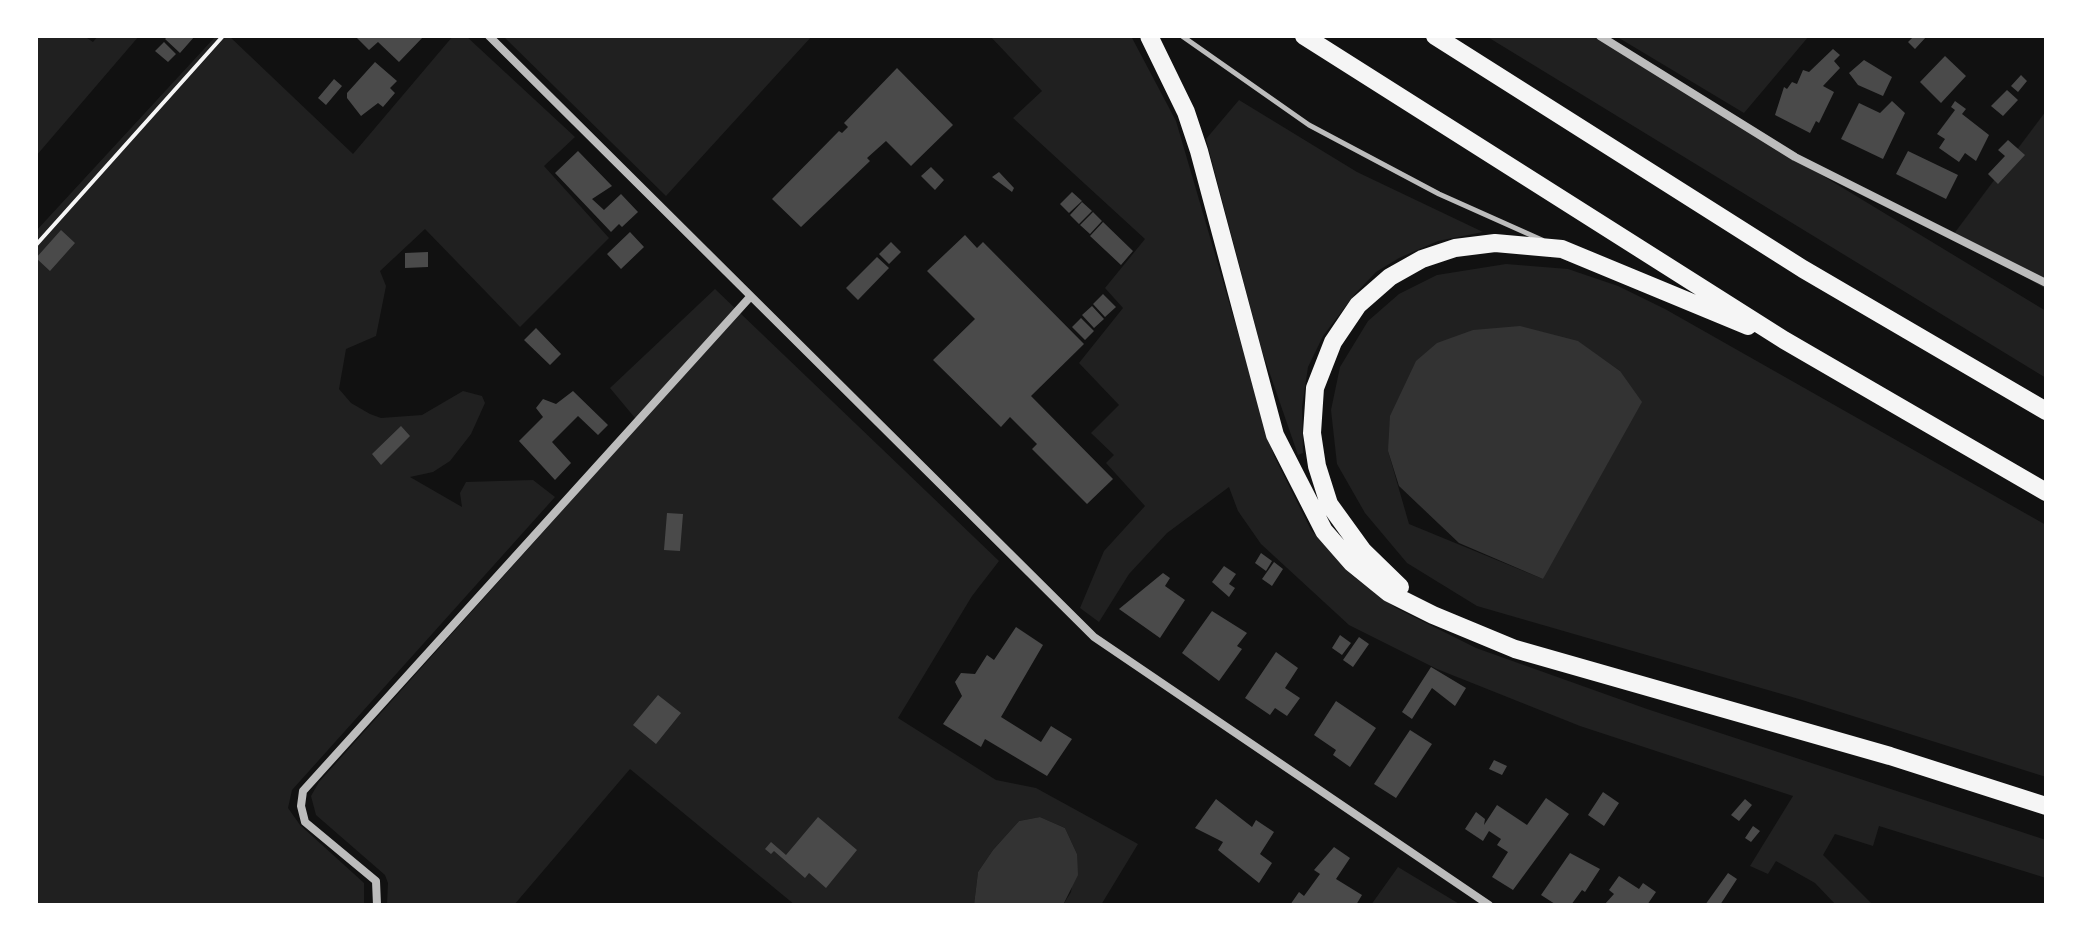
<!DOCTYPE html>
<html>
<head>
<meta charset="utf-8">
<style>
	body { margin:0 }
	#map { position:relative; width:2082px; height:941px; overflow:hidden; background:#111; font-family:"Exo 2",sans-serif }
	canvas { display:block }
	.frame { position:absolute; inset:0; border:38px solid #fff; pointer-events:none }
</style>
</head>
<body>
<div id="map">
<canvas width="2082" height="941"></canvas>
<div class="frame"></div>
</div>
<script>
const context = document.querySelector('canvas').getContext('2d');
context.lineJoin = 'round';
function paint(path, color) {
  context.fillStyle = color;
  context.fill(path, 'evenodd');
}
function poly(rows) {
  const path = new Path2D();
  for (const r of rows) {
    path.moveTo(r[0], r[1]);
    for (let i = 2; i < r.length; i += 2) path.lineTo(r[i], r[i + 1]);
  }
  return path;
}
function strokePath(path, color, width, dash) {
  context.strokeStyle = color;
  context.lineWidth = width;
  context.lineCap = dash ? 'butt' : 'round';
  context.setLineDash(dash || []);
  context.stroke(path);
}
const green = poly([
	[36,36,84,36,93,42,98,36,139,36,36,156],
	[216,36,229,36,353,154,453,36,466,36,575,137,544,166,609,238,520,327,425,229,380,271,386,286,376,336,346,349,339,389,351,403,370,414,381,418,422,415,463,391,482,396,485,403,471,434,450,461,433,472,410,477,462,507,460,493,466,482,533,480,555,497,292,790,288,808,300,825,364,883,364,905,36,905,36,231],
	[503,36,812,36,666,196],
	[990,36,1131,36,1176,121,1274,456,1311,530,1353,576,1396,608,1476,648,1647,709,2046,840,2046,878,1879,826,1873,846,1835,834,1823,855,1873,905,1836,905,1815,883,1776,861,1768,874,1750,866,1793,796,1580,726,1437,669,1349,625,1261,544,1238,511,1229,487,1167,533,1129,574,1099,622,1080,608,1104,551,1145,506,1106,463,1114,455,1091,433,1119,405,1079,363,1123,308,1105,288,1145,239,1013,118,1042,91],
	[1486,36,1592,36,2046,311,2046,378],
	[1622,36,1809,36,1744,113,1619,38],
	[1239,100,1357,172,1483,232,1438,241,1399,258,1376,272,1355,294,1323,336,1308,367,1302,407,1303,453,1298,455,1262,351,1206,139],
	[2046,111,2046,289,1953,235],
	[1506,264,1568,269,1618,286,1665,309,2046,525,2046,777,1799,699,1477,606,1407,563,1365,513,1337,464,1331,410,1340,367,1368,321,1399,294,1437,275],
	[1577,341,1620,371,1543,579,1409,524,1388,451],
	[715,289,999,561,972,596,898,718,996,780,1036,788,1138,844,1101,905,1063,905,1071,892,1077,854,1065,828,1040,817,1019,821,993,850,978,872,974,905,795,905,630,769,514,905,387,905,388,883,385,875,316,815,311,796,319,782,640,424,610,388],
	[1398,867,1461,905,1371,905]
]);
const water = poly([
	[1520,326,1578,341,1620,371,1642,402,1543,579,1459,543,1399,486,1388,451,1390,416,1416,361,1437,343,1473,330],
	[1040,817,1065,828,1077,854,1078,875,1063,905,974,905,978,872,993,850,1019,821]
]);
const building = poly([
	[168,36,195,36,180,53,165,39],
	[355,36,424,36,399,62,378,42,369,50],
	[1914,36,1927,36,1915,49,1908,42],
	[164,42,176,54,168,62,155,51],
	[1833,49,1840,55,1834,61,1840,68,1823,86,1834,92,1819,123,1816,121,1810,133,1775,115,1784,87,1787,89,1792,82,1797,84,1803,70,1809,72],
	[1945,56,1966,76,1941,103,1920,82],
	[1864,60,1892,77,1883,96,1858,85,1849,73],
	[375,62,397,81,390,88,395,93,383,107,378,103,361,116,347,98,347,93],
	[897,68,953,125,911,166,886,141,867,158,870,161,801,227,772,199,839,131,842,133,848,127,844,123],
	[2021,75,2027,81,2018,92,2011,86],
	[334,79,342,86,326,105,318,98],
	[2007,90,2018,100,2003,116,1991,106],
	[1892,101,1905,113,1883,159,1841,139,1859,103,1880,113],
	[1955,101,1966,109,1962,114,1989,135,1976,161,1965,153,1959,162,1939,148,1945,139,1937,134,1955,110,1951,107],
	[2008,140,2025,155,1998,184,1988,174,2005,156,1998,150],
	[578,151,612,186,592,199,604,210,621,194,638,212,622,227,619,224,611,232,555,173],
	[1908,151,1958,175,1946,199,1896,174],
	[931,167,944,180,935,190,921,176],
	[999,172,1014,188,1012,192,992,177],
	[1072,192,1082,201,1069,213,1060,204],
	[1082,202,1092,211,1079,224,1070,215],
	[1093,212,1102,221,1090,234,1080,225],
	[1103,222,1133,251,1121,265,1090,236],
	[61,230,75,243,50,271,36,258],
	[630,232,644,247,621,269,607,254],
	[965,235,977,248,983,242,1084,344,1031,396,1113,479,1087,504,1032,449,1037,444,1010,417,1001,427,933,360,975,319,927,271],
	[891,242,901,252,889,264,879,254],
	[428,252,428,267,405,268,405,253],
	[877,257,889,268,858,300,846,288],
	[1103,294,1116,307,1105,317,1093,304],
	[1092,306,1104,319,1094,328,1082,315],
	[1081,318,1094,331,1085,340,1072,327],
	[536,328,561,354,550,365,524,340],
	[573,391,608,425,598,435,578,416,552,442,571,463,555,480,519,441,543,417,536,408,543,399,556,404],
	[401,426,410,436,381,465,372,454],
	[667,513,683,514,680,551,664,550],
	[1261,553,1272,561,1266,571,1255,563],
	[1274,562,1283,569,1272,586,1262,579],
	[1224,566,1236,574,1229,584,1235,588,1229,597,1212,582],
	[1163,573,1170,578,1165,586,1185,600,1160,638,1119,609],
	[1212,611,1247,633,1237,646,1242,649,1219,681,1182,653],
	[1016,627,1043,645,1001,717,1041,742,1051,726,1072,739,1047,776,985,739,981,747,943,724,962,696,955,682,961,673,975,674,987,655,994,660],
	[1340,635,1351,643,1342,655,1332,648],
	[1359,637,1369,644,1353,667,1343,660],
	[1276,652,1298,668,1285,688,1300,698,1287,716,1275,708,1270,715,1245,698],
	[1431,667,1466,688,1455,706,1432,688,1412,719,1402,712],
	[658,695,681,713,656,744,633,725],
	[1336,701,1376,728,1350,767,1333,755,1336,750,1314,735],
	[1410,730,1432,744,1396,798,1374,784],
	[1494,760,1507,766,1502,775,1489,769],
	[1603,792,1619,803,1604,826,1588,815],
	[1546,798,1569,814,1513,890,1492,877,1508,852,1497,845,1501,839,1489,831,1483,841,1465,829,1476,812,1485,819,1484,825,1497,805,1527,825],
	[1216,799,1252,827,1256,820,1274,832,1260,854,1272,863,1259,883,1218,850,1223,842,1195,828],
	[1745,799,1752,805,1739,821,1731,815],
	[818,817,857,850,826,888,809,873,805,878,774,851,771,854,765,849,771,842,786,855],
	[1753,826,1760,831,1751,842,1745,838],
	[1334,847,1350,858,1336,879,1362,895,1356,905,1290,905,1299,892,1304,896,1320,874,1314,870],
	[1570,853,1600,869,1585,892,1582,890,1571,905,1555,904,1541,895],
	[1728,873,1737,879,1720,905,1705,905],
	[1619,876,1639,889,1643,883,1656,892,1647,905,1604,905,1614,894,1609,890]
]);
const path = poly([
	[36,245,223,36]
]);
const service = poly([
	[1182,36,1309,125,1439,194,1542,240]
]);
const minor = poly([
	[489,36,1094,637,1489,905],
	[1600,36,1795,157,2046,283],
	[377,905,376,881,305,822,301,806,303,791,750,297]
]);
const motorway = poly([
	[1149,36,1186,112,1199,151,1275,435,1324,531,1352,563,1389,593,1433,615,1515,649,1890,756,2046,806],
	[1304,36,1784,340,2046,492],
	[1435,36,1803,269,2046,411],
	[1400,587,1363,551,1329,504,1317,466,1312,433,1315,388,1333,342,1358,305,1390,277,1422,259,1455,248,1495,243,1562,249,1748,326]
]);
paint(green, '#202020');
paint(water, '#333');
paint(building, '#4a4a4a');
strokePath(path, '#f5f5f5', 4);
strokePath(service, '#bcbcbc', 5);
strokePath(minor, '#bcbcbc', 8);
strokePath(motorway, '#f5f5f5', 18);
</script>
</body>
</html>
